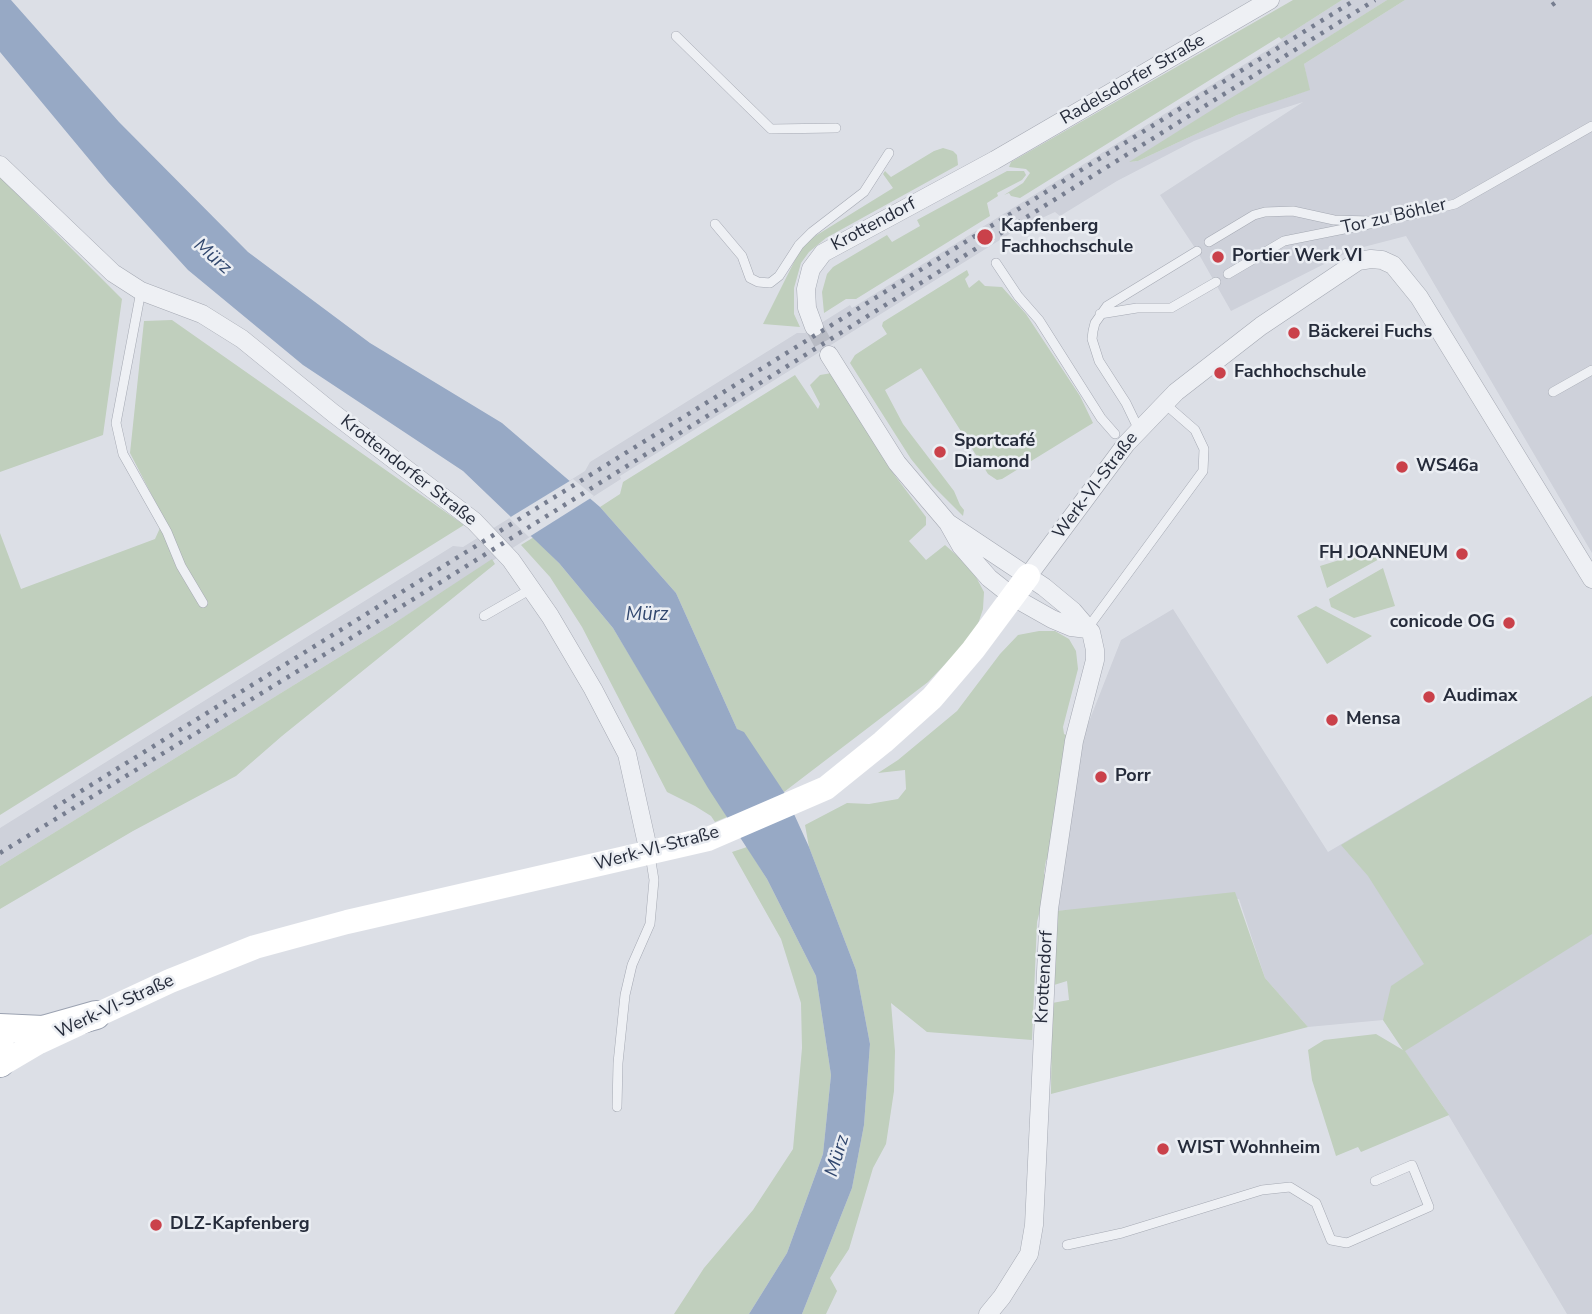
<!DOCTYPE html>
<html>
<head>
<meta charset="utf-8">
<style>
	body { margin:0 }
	canvas { display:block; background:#dcdfe6 }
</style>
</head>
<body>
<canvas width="1592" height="1314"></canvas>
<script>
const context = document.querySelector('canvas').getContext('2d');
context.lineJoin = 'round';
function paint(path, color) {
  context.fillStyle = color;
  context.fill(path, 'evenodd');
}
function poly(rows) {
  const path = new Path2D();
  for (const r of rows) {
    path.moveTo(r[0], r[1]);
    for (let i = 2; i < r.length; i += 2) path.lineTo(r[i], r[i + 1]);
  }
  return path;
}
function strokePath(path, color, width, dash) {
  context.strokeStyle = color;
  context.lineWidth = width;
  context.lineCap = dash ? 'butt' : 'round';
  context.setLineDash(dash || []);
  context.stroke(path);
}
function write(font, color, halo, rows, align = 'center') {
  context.font = font + ' "Nunito Sans",sans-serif';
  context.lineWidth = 5;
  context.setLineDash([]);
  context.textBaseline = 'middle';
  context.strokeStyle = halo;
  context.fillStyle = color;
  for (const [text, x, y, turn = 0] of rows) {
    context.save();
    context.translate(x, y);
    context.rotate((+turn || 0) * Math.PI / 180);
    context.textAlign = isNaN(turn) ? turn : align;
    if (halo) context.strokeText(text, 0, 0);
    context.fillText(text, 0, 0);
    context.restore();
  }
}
const built = poly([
	[1342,0,1387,0,1131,162,1138,161,1237,115,1309,90,1304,64,1405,0,1592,0,1592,553,1406,236,1352,250,1231,311,1197,251,1160,195,1303,102,1259,116,1194,141,1117,181,1060,216,1055,212,1016,230,620,476,621,479,393,624,0,866,0,828,453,546,463,547,585,471,590,462,797,333,805,333,850,305,852,308,1282,41,1281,39],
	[1173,609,1328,852,1592,696,1592,1314,1567,1314,1443,1106,1383,1020,1308,1027,1265,978,1239,899,1056,911,1081,742,1121,640]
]);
const green = poly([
	[1293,0,1342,0,1281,39,1279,37,1020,198,1011,196,1009,193,1004,195,1023,183,1030,173,1026,169,1009,167,1011,162],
	[1387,0,1405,0,1304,64,1310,90,1237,115,1138,161,1129,162],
	[943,148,953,151,957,155,958,165,826,238,809,252,801,263,794,288,794,314,800,327,763,324,800,250,812,238,893,188,883,174,885,171,891,177,934,151],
	[1007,171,1024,171,1026,175,1022,180,997,193,998,196,987,203,990,216,856,299,846,299,824,313,822,292,827,274,833,267,887,235,892,242,920,226,917,220],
	[0,177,122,299,103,435,0,472],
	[967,270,969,275,965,279,969,288,979,280,985,286,1002,287,1026,314,1080,396,1093,423,1002,479,997,480,988,474,921,368,885,390,903,424,954,491,960,505,964,510,963,516,933,486,911,459,850,363,855,355,887,334,882,326,883,322],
	[172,320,464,525,0,815,0,533,21,589,155,539,164,519,130,453,144,321],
	[832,373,888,456,893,473,926,517,926,525,909,541,926,560,945,545,961,559,976,577,984,592,983,609,975,633,928,682,784,792,737,729,676,593,600,507,620,494,623,482,795,375,818,409,820,404,810,385,820,375],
	[534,537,559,563,613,628,727,817,715,822,711,816,695,806,667,792,582,627,550,577,521,545],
	[1378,548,1381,558,1327,588,1320,566],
	[492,559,495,564,282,736,236,776,133,831,0,909,0,866,393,624],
	[1383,568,1395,606,1354,618,1331,607,1329,599],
	[1316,606,1372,636,1327,664,1297,616],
	[1039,631,1055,631,1069,639,1076,651,1078,669,1063,727,1064,734,1071,737,1055,854,1046,860,1044,874,1048,879,1037,922,1032,1040,927,1032,891,1003,895,1051,894,1091,886,1144,873,1168,849,1249,830,1278,837,1291,826,1314,802,1314,852,1188,864,1125,870,1044,856,970,809,847,805,825,847,803,869,804,898,799,906,789,905,770,878,773,898,760,957,711,1000,654,1018,635],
	[1592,696,1592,934,1405,1051,1449,1115,1361,1152,1358,1147,1336,1156,1312,1080,1308,1050,1324,1040,1376,1034,1403,1050,1383,1020,1391,986,1424,964,1368,876,1341,845],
	[747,847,767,879,816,976,831,1075,823,1154,787,1253,749,1314,674,1314,704,1268,753,1210,793,1149,802,1048,801,1003,781,939,732,852],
	[1235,892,1265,978,1308,1027,1051,1094,1052,1003,1069,1000,1067,981,1054,985,1056,911]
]);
const water = poly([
	[0,0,11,0,119,122,248,252,370,343,502,423,600,507,676,593,737,729,744,732,784,792,809,847,856,970,870,1044,864,1125,852,1188,802,1314,749,1314,787,1253,823,1154,831,1075,816,976,767,879,708,788,613,628,559,563,463,471,303,365,188,270,108,182,0,52]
]);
const pier = poly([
	[573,479,594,496,529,537,509,518]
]);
const streetTunnel = poly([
	[814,327,829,355]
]);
const lane = poly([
	[676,36,771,129,836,128],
	[715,224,742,256,750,278,758,282,770,283,779,276,799,245,812,232,864,192,889,153],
	[1209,242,1254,215,1265,212,1293,211,1334,220,1369,221],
	[996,263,1018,296,1039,320,1101,418,1115,434],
	[1228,274,1284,241,1384,221,1455,204,1592,126],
	[141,291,116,423,123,454,167,532,181,566,203,603],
	[1100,314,1137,308,1171,308,1216,282],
	[1553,392,1592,370],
	[1139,430,1126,403,1099,361,1092,339,1093,331,1095,323,1107,306,1197,251],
	[484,616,531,589],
	[1087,629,1203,471,1204,449,1195,430,1164,403],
	[617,1107,618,1063,625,995,632,965,650,924,654,880,650,855],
	[1067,1245,1122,1233,1262,1190,1290,1187,1316,1203,1331,1240,1347,1243,1429,1207,1412,1165,1375,1181]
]);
const street = poly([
	[0,165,113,273,141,291,202,314,242,339,333,413,474,521,511,560,550,616,593,689,627,754,649,853],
	[814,327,807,308,806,289,811,269,823,253,995,160,1270,0],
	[829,355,897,463,948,523,961,546,989,578,1013,597,1052,619,1071,627,1087,629],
	[948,523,1044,587,1073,611,1091,632,1095,650,1095,660,1074,741,1049,909,1034,1225,1029,1254,1002,1297,988,1314],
	[1028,576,1126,444,1176,392,1261,326,1358,261,1371,259,1382,260,1393,265,1419,297,1592,579]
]);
const secondary = poly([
	[0,1065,39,1042,170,981,255,947,347,922,708,839,826,788,883,742,932,698,973,650,1028,576]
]);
const primary = poly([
	[0,1028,43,1030,96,1015],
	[0,1046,0,1063]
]);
const rail = poly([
	[1552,5,1559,0],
	[54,808,1355,0],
	[0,853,306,666,1375,0]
]);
const markers = [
	[985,237,9,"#ca414a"],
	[1218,257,7,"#ca414a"],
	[1294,333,7,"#ca414a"],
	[1220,373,7,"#ca414a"],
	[940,452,7,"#ca414a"],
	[1402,467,7,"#ca414a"],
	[1462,554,7,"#ca414a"],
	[1509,623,7,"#ca414a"],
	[1429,697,7,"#ca414a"],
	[1332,720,7,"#ca414a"],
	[1101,777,7,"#ca414a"],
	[1163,1149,7,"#ca414a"],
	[156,1225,7,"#ca414a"]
];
const streetNames = [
	["Radelsdorfer Straße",1133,80,-30],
	["Tor zu Böhler",1394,217,-13],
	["Krottendorf",874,225,-28],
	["Krottendorfer Straße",408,471,38],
	["Werk-VI-Straße",1096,486,-53],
	["Werk-VI-Straße",657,849,-15],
	["Krottendorf",1045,977,-87],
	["Werk-VI-Straße",115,1007,-25]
];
const poiNames = [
	["Kapfenberg",1001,227],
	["Fachhochschule",1001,248],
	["Portier Werk VI",1232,257],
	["Bäckerei Fuchs",1308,333],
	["Fachhochschule",1234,373],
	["Sportcafé",954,442],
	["Diamond",954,463],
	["WS46a",1416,467],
	["FH JOANNEUM",1448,554,"right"],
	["conicode OG",1495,623,"right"],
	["Audimax",1443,697],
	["Mensa",1346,720],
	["Porr",1115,777],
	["WIST Wohnheim",1177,1149],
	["DLZ-Kapfenberg",170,1225]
];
const waterNames = [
	["Mürz",212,257,41],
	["Mürz",647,615],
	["Mürz",838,1156,-73]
];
paint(built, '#ced1da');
paint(green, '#c0cfbd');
paint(water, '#97a9c5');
paint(pier, '#dcdfe6');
strokePath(streetTunnel, '#b8bbc4', 18, [18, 9]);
strokePath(lane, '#a5a9b3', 10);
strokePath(street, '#a5a9b3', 19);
strokePath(primary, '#9ba2b1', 30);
strokePath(lane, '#eef0f4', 9);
strokePath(street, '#eef0f4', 18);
strokePath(secondary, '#fff', 24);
strokePath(primary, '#fff', 28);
strokePath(rail, '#767d8f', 4.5, [3.5, 7]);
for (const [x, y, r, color] of markers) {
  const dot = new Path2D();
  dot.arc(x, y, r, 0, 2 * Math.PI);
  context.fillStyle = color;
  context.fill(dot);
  strokePath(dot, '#ebeef3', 2.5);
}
write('18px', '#262c3b', '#ebeef3', streetNames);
write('bold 18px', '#262c3b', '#ebeef3', poiNames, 'left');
write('italic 19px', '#31476e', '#ebeef3', waterNames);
</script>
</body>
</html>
